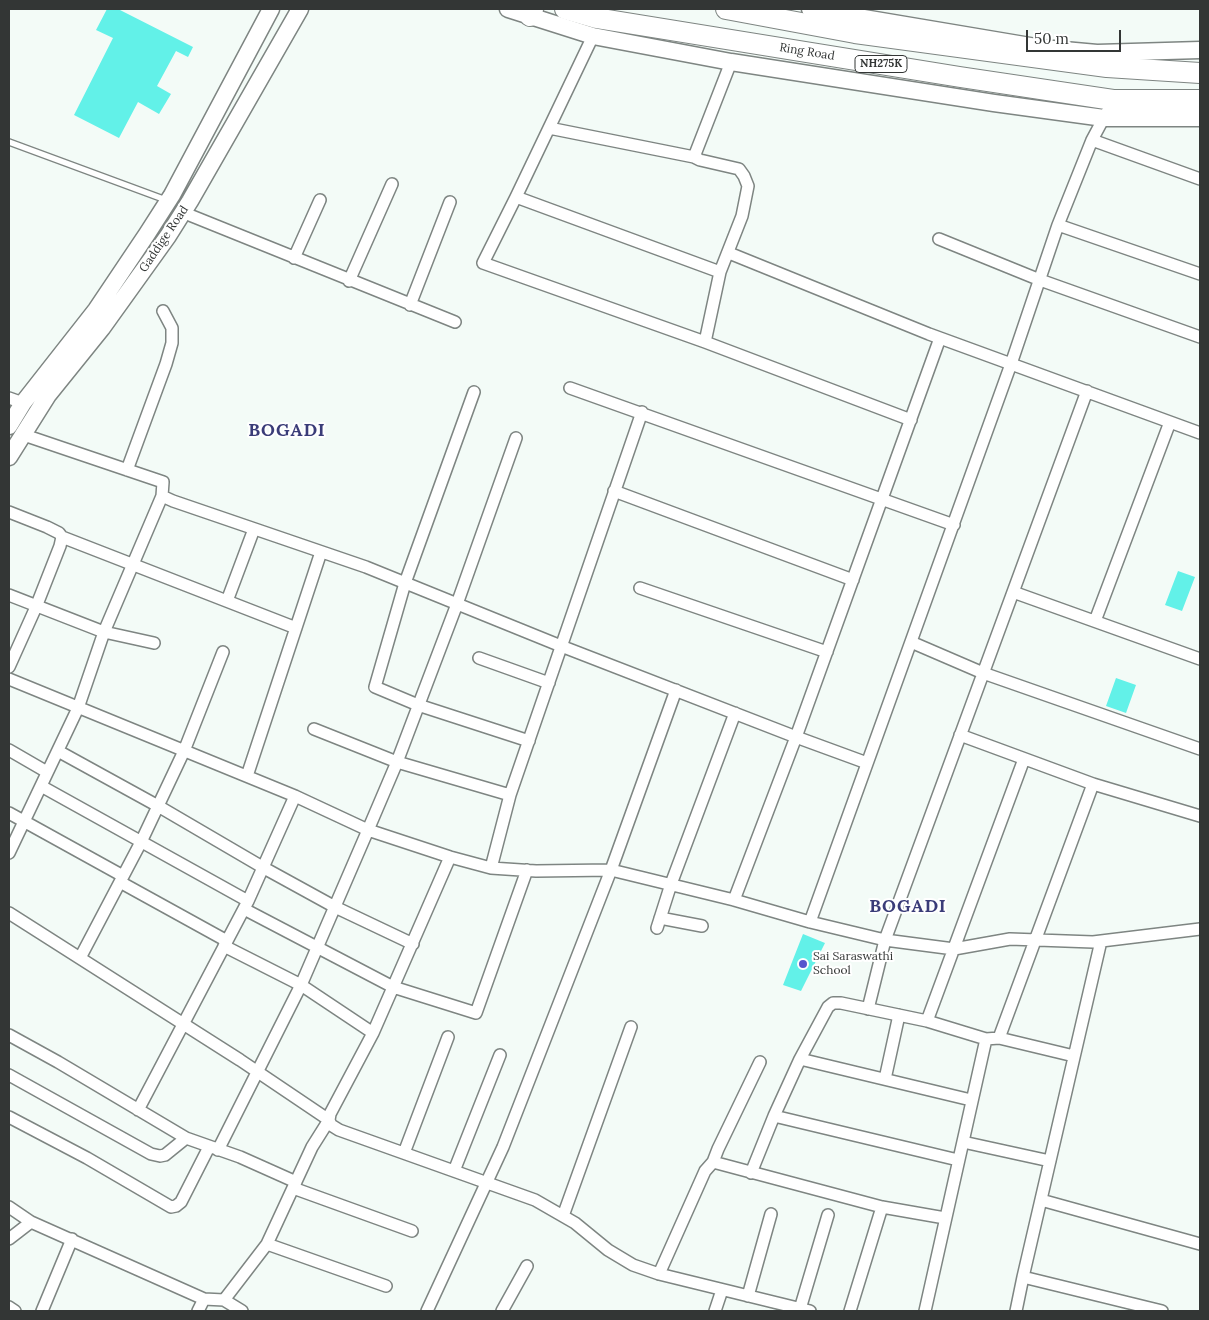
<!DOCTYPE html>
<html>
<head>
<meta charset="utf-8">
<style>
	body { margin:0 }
	#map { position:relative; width:1209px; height:1320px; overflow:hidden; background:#f3fbf7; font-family:Lora,serif }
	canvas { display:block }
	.frame { position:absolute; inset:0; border:10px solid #333635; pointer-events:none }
	.scale { position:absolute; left:1026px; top:30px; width:95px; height:22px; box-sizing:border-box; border:2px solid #333635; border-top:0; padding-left:6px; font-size:15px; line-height:18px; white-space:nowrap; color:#333635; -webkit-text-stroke:4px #fff; paint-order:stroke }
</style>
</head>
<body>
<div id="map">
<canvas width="1209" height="1320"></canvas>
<div class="frame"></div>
<div class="scale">50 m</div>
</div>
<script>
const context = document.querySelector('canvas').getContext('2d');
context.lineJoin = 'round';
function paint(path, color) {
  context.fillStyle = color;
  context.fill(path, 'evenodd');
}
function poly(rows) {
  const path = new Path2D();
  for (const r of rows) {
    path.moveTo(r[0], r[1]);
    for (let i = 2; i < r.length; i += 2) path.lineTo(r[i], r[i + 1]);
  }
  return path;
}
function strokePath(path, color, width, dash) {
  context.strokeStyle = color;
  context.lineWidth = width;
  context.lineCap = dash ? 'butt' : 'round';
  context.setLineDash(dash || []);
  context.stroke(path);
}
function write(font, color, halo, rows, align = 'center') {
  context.font = font + ' Lora,serif';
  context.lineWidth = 4;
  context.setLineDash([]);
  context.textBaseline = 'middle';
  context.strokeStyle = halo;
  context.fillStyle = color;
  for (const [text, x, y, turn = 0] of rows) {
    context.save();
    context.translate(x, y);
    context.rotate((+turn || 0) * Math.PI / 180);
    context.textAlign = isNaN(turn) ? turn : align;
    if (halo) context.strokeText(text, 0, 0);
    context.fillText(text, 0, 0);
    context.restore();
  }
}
const building = poly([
	[107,9,118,9,193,47,188,57,176,51,157,86,171,94,159,114,138,102,119,138,74,115,113,38,96,30],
	[1178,571,1195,577,1182,611,1165,605],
	[1116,678,1136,685,1126,713,1106,706],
	[803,934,825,943,801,991,783,985]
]);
const lane = poly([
	[9,142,166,200]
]);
const street = poly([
	[593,36,516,197,483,263,705,342,911,420],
	[549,128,694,157],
	[1092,140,1200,179],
	[516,197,720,272],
	[182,212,455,322],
	[1058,225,1200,274],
	[939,239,1040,280,1200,337],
	[729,253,929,334,1200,433],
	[294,258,320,200],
	[349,281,392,184],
	[410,305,450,202],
	[705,342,720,272,742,216,748,186,744,176,739,169,700,160,694,157,731,62],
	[570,388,954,525],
	[474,392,405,583,375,687,418,705,529,741],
	[9,398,23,403],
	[24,435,163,482,162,496,173,501,366,567,561,646,796,737,867,763],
	[127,470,166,364,172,343,172,328,163,311],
	[614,491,853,580],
	[9,512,47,527,59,533,62,537,60,546,36,607,9,667],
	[62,537,296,628],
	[640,588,827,652],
	[1013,592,1200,659],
	[9,595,104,632,154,643],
	[227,601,254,529],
	[1095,621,1170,422],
	[911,642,983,673,1200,749],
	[479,658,549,683],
	[9,679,295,796,368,830,450,857,491,868,536,871,611,870,734,900,810,922,885,940,954,949,1010,939,1093,942,1200,929],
	[314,729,397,762,510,795],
	[960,735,1093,784,999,1038],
	[9,750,47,772],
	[58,751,158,806,264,868,335,907,413,944],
	[247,776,321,552],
	[1093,784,1200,816],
	[41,786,248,901],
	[9,813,123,876],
	[9,853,78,708,104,632,162,496],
	[491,868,510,795,642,412],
	[120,882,227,941],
	[734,900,796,737,940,338],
	[244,909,393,987,476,1013,527,870],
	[9,913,240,1060,329,1120,331,1125,339,1130,535,1200,575,1223,608,1250,633,1265,659,1274,810,1311],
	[660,918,702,926],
	[810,922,1011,364,1058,225,1092,140,1107,112],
	[657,928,671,884,735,713],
	[224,946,301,985,373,1033],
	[80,958,141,842,184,751,223,652],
	[868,1009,885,940,1087,391],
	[927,1021,1024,759],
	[9,1035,58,1062,186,1138,240,1157,296,1182],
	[800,1059,971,1100],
	[9,1075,151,1154,160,1156,165,1155,186,1138],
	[885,1079,899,1015],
	[138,1110,248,901,295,796],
	[774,1116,958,1160],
	[9,1117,87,1158,171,1207,176,1206,181,1202,209,1147],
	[963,1142,1050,1161],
	[218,1150,301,985,368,830,397,762,457,604,516,438],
	[404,1153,448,1037],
	[713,1162,718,1149,760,1062],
	[454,1171,500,1055],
	[751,1173,774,1116,800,1059,828,1007,833,1003,841,1003,927,1021,986,1039,999,1038,1074,1056],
	[293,1188,412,1231],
	[1041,1200,1200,1244],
	[9,1207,31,1222,204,1299,224,1300,242,1311],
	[563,1216,631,1027],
	[9,1239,31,1222],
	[267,1244,386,1286],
	[659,1274,705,1171,713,1162,882,1207,945,1218],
	[1023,1277,1162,1311],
	[748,1296,771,1214],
	[224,1300,267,1244,312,1147,329,1120,330,1114,373,1033,450,857],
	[9,1307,15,1311],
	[800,1309,828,1215],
	[42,1311,72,1239],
	[198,1311,204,1299],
	[427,1311,503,1147,611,870,676,690],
	[502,1311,527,1266],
	[715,1311,722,1290],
	[850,1311,882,1207],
	[925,1311,986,1039],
	[1016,1311,1023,1277,1101,941]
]);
const secondary = poly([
	[508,9,593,36,731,62,994,103,1104,118,1200,118],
	[810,9,1042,48,1097,53,1200,50],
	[9,426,23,403,96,310,147,234,172,195,271,9],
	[9,457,48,395,102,328,168,236,190,201,300,9]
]);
const highway = poly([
	[565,9,596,18,960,77,1113,100,1200,100],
	[726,9,855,33,1107,67,1200,73],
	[530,16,533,9]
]);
const markers = [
	[803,964,5,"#5756cd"]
];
const shields = [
	[881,64,52]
];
const shieldNames = [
	["NH275K",881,64]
];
const streetNames = [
	["Ring Road",807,52,9],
	["Gaddige Road",164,239,-56]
];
const poiNames = [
	["Sai Saraswathi",813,957],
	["School",813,971]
];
const districtNames = [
	["BOGADI",287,431],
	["BOGADI",908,907]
];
paint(building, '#62f1e8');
strokePath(lane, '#7e8582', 8);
strokePath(street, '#7e8582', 14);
strokePath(secondary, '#7e8582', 19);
strokePath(highway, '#7e8582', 22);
strokePath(lane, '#fff', 5.5);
strokePath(street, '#fff', 11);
strokePath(secondary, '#fff', 16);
strokePath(highway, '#fff', 20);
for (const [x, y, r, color] of markers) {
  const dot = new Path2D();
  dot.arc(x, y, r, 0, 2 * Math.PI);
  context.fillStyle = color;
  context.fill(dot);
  strokePath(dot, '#fff', 2);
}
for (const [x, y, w] of shields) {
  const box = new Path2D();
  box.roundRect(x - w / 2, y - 8.5, w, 17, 4);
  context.fillStyle = '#fff';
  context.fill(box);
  strokePath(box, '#333635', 1);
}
write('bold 11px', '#333635', null, shieldNames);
write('12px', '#333635', '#fff', streetNames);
write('12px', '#333635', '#fff', poiNames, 'left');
context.letterSpacing = '1px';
write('bold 18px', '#3a3c78', '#fff', districtNames);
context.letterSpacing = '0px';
</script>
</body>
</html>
